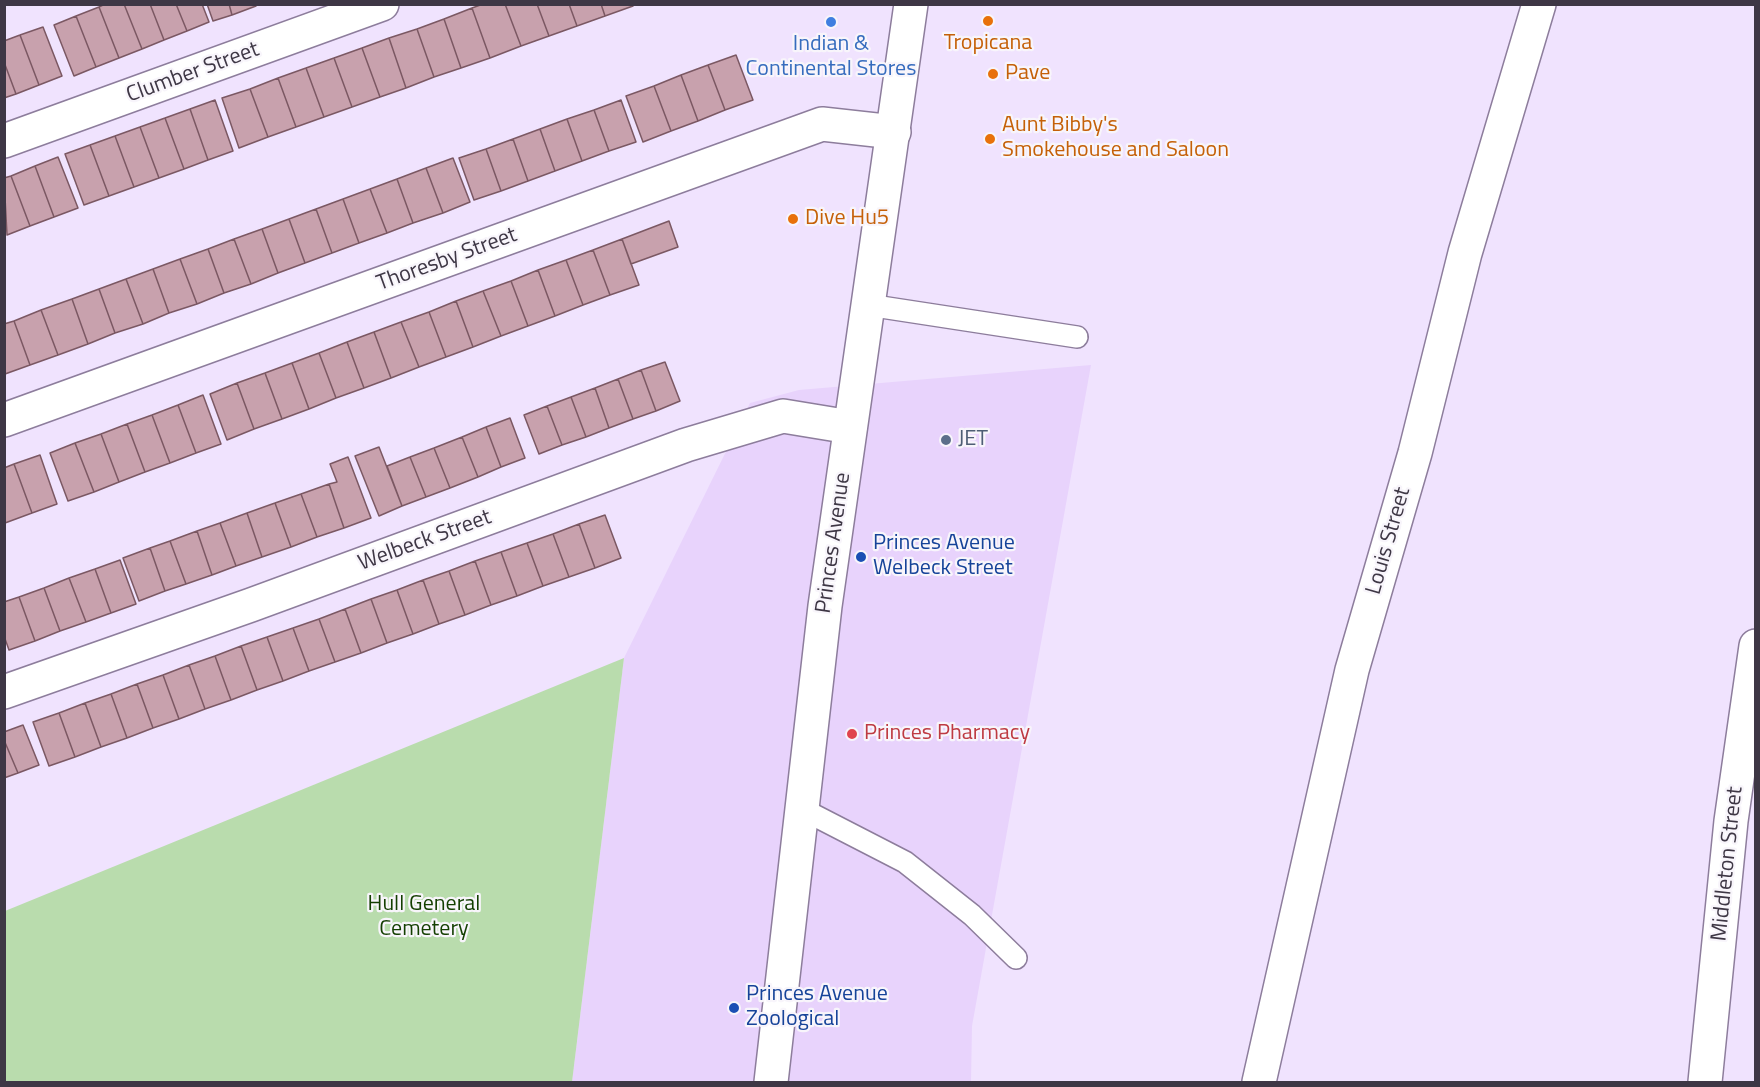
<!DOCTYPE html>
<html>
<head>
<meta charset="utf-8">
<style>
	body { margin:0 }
	#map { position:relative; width:1760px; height:1087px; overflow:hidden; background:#f0e3fe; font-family:"Titillium Web",sans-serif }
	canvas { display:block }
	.frame { position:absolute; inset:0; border:6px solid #3e3745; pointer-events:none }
</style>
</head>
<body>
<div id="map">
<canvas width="1760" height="1087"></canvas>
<div class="frame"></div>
</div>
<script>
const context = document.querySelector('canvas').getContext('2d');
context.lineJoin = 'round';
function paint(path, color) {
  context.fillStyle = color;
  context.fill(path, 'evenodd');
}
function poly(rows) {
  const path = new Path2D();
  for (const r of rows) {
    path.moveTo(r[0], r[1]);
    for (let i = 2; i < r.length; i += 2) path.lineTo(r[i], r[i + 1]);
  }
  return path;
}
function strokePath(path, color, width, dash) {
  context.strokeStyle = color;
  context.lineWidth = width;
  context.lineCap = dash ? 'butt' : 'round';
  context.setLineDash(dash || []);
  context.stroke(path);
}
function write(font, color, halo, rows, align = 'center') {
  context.font = font + ' "Titillium Web",sans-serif';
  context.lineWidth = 4.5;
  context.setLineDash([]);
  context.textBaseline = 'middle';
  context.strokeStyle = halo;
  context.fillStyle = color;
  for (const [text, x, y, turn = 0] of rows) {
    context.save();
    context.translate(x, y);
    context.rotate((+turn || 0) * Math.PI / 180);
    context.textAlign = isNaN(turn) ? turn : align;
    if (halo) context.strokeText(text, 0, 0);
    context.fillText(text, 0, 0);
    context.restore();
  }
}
const built = poly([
	[1091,365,972,1026,971,1082,572,1082,624,658,750,403,799,390]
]);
const green = poly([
	[624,658,572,1082,5,1082,5,911]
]);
const building = poly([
	[105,4,124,4,142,49,119,58,99,7,105,4],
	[124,4,150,4,164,40,142,49,124,4],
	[150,4,176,4,187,31,164,40,150,4],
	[176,4,202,4,209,22,187,31,176,4],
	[207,4,229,4,232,15,213,21,207,4],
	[229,4,255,4,256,6,232,15,229,4],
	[483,4,505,4,521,46,490,58,472,8,483,4],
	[505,4,537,4,549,36,521,46,505,4],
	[537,4,569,4,577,26,549,36,537,4],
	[569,4,601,4,605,16,577,26,569,4],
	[601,4,633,4,633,6,605,16,601,4],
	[99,7,119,58,96,67,76,16,99,7],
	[472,8,490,58,461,68,444,19,472,8],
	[76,16,96,67,74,76,54,25,76,16],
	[444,19,461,68,434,77,417,29,444,19],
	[43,27,62,76,39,85,20,35,43,27],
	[417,29,434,77,406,88,389,38,417,29],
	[20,35,39,85,16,94,4,62,4,41,20,35],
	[389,38,406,88,380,97,362,48,389,38],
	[362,48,380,97,352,107,334,58,362,48],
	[736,55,753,100,725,110,708,65,736,55],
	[334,58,352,107,324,117,306,68,334,58],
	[4,62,16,94,4,98,4,62],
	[708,65,725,110,698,121,681,75,708,65],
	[306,68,324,117,296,127,278,78,306,68],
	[681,75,698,121,671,131,654,86,681,75],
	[278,78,296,127,268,137,250,89,278,78],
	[654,86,671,131,643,142,626,96,654,86],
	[250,89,268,137,239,148,222,98,250,89],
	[215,100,233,151,208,160,190,109,215,100],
	[621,100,636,142,609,151,594,110,621,100],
	[190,109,208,160,184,169,165,118,190,109],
	[594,110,609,151,582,161,567,119,594,110],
	[165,118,184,169,159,178,140,127,165,118],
	[567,119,582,161,555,171,540,129,567,119],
	[140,127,159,178,134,187,115,136,140,127],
	[540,129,555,171,528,181,513,139,540,129],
	[115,136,134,187,109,196,90,145,115,136],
	[513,139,528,181,501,191,486,149,513,139],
	[90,145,109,196,84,205,65,154,90,145],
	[486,149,501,191,474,200,459,158,486,149],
	[58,157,78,208,54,217,35,166,58,157],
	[453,158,470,202,443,213,426,168,453,158],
	[35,166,54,217,30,226,11,176,35,166],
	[426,168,443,213,413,223,397,179,426,168],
	[11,176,30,226,7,235,4,178,11,176],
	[397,179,413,223,387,233,370,189,397,179],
	[370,189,387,233,359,243,343,199,370,189],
	[343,199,359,243,332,253,316,209,343,199],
	[316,209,332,253,305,263,289,219,316,209],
	[289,219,305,263,278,273,262,229,289,219],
	[669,221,678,247,631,264,622,239,669,221],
	[262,229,278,273,251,284,234,239,262,229],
	[234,239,251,284,224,293,208,249,234,239],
	[622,239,639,285,610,295,593,250,622,239],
	[208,249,224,293,197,304,180,259,208,249],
	[593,250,610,295,583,305,566,260,593,250],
	[180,259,197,304,169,313,153,269,180,259],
	[566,260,583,305,555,316,538,270,566,260],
	[153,269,169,313,143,324,126,279,153,269],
	[538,270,555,316,528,326,511,281,538,270],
	[126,279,143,324,115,333,99,289,126,279],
	[511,281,528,326,501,336,483,291,511,281],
	[99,289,115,333,88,344,72,299,99,289],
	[483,291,501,336,473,347,456,301,483,291],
	[72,299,88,344,58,355,41,310,72,299],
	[456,301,473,347,446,357,429,312,456,301],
	[41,310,58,355,30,365,14,321,41,310],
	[429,312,446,357,419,367,401,322,429,312],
	[14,321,30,365,5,374,4,324,14,321],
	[401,322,419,367,391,378,374,332,401,322],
	[374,332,391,378,364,388,347,342,374,332],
	[347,342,364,388,336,398,319,353,347,342],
	[319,353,336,398,309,409,292,363,319,353],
	[665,362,680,401,656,411,641,370,665,362],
	[292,363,309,409,282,419,265,373,292,363],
	[641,370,656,411,633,419,618,379,641,370],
	[265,373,282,419,254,429,237,383,265,373],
	[618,379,633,419,609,428,595,388,618,379],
	[237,383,254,429,227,440,210,394,237,383],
	[595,388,609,428,586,437,571,397,595,388],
	[203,395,221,444,196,453,178,405,203,395],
	[571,397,586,437,562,445,547,406,571,397],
	[178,405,196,453,170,463,152,415,178,405],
	[547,406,562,445,539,454,524,415,547,406],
	[152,415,170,463,145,472,127,424,152,415],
	[510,418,525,458,501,467,486,427,510,418],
	[127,424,145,472,119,482,101,434,127,424],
	[486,427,501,467,478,477,462,437,486,427],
	[101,434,119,482,94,492,75,443,101,434],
	[462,437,478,477,450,488,434,448,462,437],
	[75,443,94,492,68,501,50,453,75,443],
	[379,447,402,506,379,516,355,456,379,447],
	[434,448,450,488,426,497,410,457,434,448],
	[40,455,57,504,32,513,14,464,40,455],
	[348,457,371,518,344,528,329,484,337,482,330,464,348,457],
	[410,457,426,497,402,506,387,466,410,457],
	[14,464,32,513,5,523,4,468,14,464],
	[329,484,344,528,317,537,301,494,329,484],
	[301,494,317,537,291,547,275,503,301,494],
	[275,503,291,547,262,557,247,513,275,503],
	[247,513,262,557,236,566,220,523,247,513],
	[605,515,621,558,595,568,579,524,605,515],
	[220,523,236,566,212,575,197,531,220,523],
	[579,524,595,568,569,577,553,534,579,524],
	[197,531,212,575,186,584,170,541,197,531],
	[553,534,569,577,543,586,527,543,553,534],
	[170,541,186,584,165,591,150,548,170,541],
	[527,543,543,586,517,596,501,552,527,543],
	[150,548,165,591,139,601,123,558,150,548],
	[501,552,517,596,491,605,475,561,501,552],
	[120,560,136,604,111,613,95,569,120,560],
	[475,561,491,605,465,615,449,571,475,561],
	[95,569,111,613,86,622,69,578,95,569],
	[449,571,465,615,439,624,423,580,449,571],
	[69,578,86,622,60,631,44,588,69,578],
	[423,580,439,624,413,634,397,590,423,580],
	[44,588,60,631,35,641,19,597,44,588],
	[397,590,413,634,387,643,371,599,397,590],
	[19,597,35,641,9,650,4,636,4,602,19,597],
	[371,599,387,643,361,653,345,609,371,599],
	[345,609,361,653,335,662,319,619,345,609],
	[319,619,335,662,309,671,293,628,319,619],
	[293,628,309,671,283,681,267,637,293,628],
	[267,637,283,681,257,690,241,646,267,637],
	[241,646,257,690,231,700,215,656,241,646],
	[215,656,231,700,205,709,189,665,215,656],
	[189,665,205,709,179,719,163,675,189,665],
	[163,675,179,719,153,728,137,684,163,675],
	[137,684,153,728,127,738,111,694,137,684],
	[111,694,127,738,101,747,85,703,111,694],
	[85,703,101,747,75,757,59,713,85,703],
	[59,713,75,757,49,766,33,722,59,713],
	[23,725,39,765,18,773,4,740,4,732,23,725],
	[4,740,18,773,4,778,4,740]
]);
const service = poly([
	[868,305,1077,337],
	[802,809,905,862,972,915,1016,958]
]);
const minor = poly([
	[4,141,382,4],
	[4,420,822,124,894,132],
	[4,692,251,605,686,445,783,416,850,427],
	[1259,1082,1352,670,1415,453,1465,253,1539,4],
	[1705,1082,1731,821,1756,646]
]);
const tertiary = poly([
	[771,1082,825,606,911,4]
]);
const markers = [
	[988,21,6,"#e8710a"],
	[831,22,6,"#3f7fe0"],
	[993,74,6,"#e8710a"],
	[990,139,6,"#e8710a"],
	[793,219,6,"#e8710a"],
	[946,440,6,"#5c6f8a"],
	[861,557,6,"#1a4fb4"],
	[852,734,6,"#e0444e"],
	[734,1008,6,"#1a4fb4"]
];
const foodNames = [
	["Tropicana",988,44,"center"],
	["Pave",1005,74],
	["Aunt Bibby's",1002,126],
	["Smokehouse and Saloon",1002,151],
	["Dive Hu5",805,219]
];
const shopNames = [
	["Indian &",831,45],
	["Continental Stores",831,70]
];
const streetNames = [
	["Clumber Street",193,73,-20],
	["Thoresby Street",447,260,-20],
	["Welbeck Street",425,541,-20],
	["Louis Street",1389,541,-74],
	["Princes Avenue",834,543,-82],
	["Middleton Street",1728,864,-84]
];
const serviceNames = [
	["JET",958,440]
];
const transitNames = [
	["Princes Avenue",873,544],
	["Welbeck Street",873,569],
	["Princes Avenue",746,995],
	["Zoological",746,1020]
];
const healthNames = [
	["Princes Pharmacy",864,734]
];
const parkNames = [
	["Hull General",424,905],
	["Cemetery",424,930]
];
paint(built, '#e8d3fc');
paint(green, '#b9dcad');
paint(building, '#c8a1ad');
strokePath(building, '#7b5863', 1.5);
strokePath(service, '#8d7d9c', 24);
strokePath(minor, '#8d7d9c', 36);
strokePath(tertiary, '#8d7d9c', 36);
strokePath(service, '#fff', 21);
strokePath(minor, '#fff', 33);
strokePath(tertiary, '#fff', 33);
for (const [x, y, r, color] of markers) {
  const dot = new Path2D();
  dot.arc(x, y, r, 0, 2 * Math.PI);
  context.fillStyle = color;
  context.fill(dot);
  strokePath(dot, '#f8f5fb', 2);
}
write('22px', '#c56008', '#f8f5fb', foodNames, 'left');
write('22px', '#366cbe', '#f8f5fb', shopNames);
write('22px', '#3e3745', '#f8f5fb', streetNames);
write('22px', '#4e5e75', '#f8f5fb', serviceNames, 'left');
write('22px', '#164399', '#f8f5fb', transitNames, 'left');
write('22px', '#be3a42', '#f8f5fb', healthNames, 'left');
write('22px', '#133f00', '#f8f5fb', parkNames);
</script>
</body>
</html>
